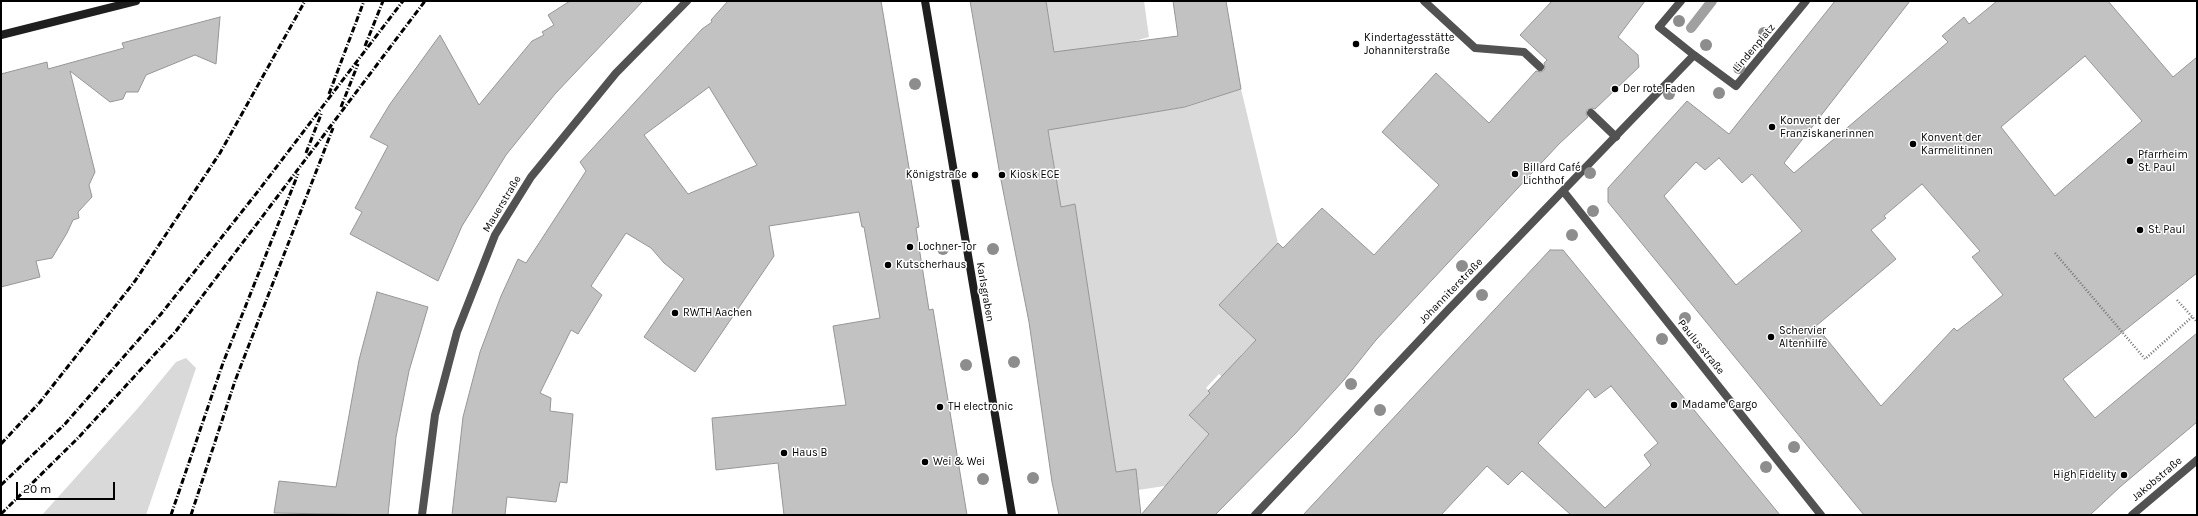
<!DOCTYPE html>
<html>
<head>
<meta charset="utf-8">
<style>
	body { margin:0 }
	#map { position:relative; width:2198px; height:516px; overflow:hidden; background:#fff; font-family:Karla,sans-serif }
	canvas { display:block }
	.frame { position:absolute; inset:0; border:2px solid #000; pointer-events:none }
	.scale { position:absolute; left:16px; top:482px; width:99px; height:18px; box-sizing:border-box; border:2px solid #000; border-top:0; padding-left:5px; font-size:12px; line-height:14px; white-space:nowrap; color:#000; -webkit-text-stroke:3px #fff; paint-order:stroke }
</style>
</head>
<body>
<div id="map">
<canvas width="2198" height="516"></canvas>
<div class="frame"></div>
<div class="scale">20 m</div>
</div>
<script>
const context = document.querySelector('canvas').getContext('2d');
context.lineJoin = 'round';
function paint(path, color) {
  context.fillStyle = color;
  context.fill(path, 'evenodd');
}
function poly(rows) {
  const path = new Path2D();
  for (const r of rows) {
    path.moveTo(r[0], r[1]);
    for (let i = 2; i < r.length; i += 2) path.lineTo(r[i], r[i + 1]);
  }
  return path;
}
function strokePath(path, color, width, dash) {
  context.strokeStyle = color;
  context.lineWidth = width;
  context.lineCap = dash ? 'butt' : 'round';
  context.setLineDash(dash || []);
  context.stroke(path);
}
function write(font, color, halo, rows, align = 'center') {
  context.font = font + ' Karla,sans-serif';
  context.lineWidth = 3;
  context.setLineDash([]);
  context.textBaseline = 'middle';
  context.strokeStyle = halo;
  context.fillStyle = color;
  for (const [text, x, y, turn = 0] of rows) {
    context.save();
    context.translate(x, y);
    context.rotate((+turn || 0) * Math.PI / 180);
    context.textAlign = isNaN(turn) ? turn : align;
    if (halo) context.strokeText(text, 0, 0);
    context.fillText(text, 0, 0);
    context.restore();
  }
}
const green = poly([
	[1046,1,1144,1,1149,37,1131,42,1084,48,1094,122,1187,107,1241,89,1278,243,1219,305,1256,340,1241,355,1246,400,1219,374,1206,388,1233,414,1201,402,1189,415,1209,434,1165,486,1138,490,1136,469,1116,472,1075,204,1061,207,1048,127,1066,123],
	[186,358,196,368,146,515,42,515,138,408,176,362]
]);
const stream = poly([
	[1691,28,1712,1]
]);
const building = poly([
	[570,1,643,1,555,94,506,155,462,226,438,281,350,234,362,212,355,208,388,146,370,137,390,104,440,35,479,105,532,41,544,35,542,32,554,25,548,15,570,1],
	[728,1,881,1,919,227,916,228,929,310,933,309,967,515,784,515,778,463,716,470,712,418,846,405,833,326,880,318,864,227,862,227,859,212,769,226,774,256,695,372,644,337,684,279,664,263,651,248,626,233,591,286,602,295,578,334,571,330,540,393,551,398,550,411,573,414,567,483,560,482,556,502,507,497,505,515,452,515,463,417,480,352,501,296,518,259,526,263,586,171,580,162,702,29,712,22,711,20,728,1],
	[709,87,757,165,688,194,644,135,709,87],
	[970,1,1046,1,1054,52,1178,36,1173,1,1226,1,1241,89,1185,107,1048,130,1061,207,1075,204,1116,472,1136,469,1141,515,1209,434,1189,415,1210,393,1208,391,1256,340,1219,305,1278,243,1283,248,1322,208,1374,255,1439,185,1382,132,1436,73,1489,123,1536,71,1541,72,1545,69,1544,63,1547,60,1520,35,1552,1,1645,1,1618,37,1638,55,1639,67,1595,109,1592,108,1587,110,1586,114,1588,117,1559,144,1376,340,1344,380,1295,434,1215,515,1059,515,1052,482,1029,322,1000,175,970,1],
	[1835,1,1910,1,1784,163,1794,173,1948,42,1942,36,1964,17,1969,24,1997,1,2108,1,2173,77,2197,57,2197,273,2063,379,2095,418,2197,333,2197,422,2120,487,2090,515,1864,515,1608,202,1608,188,1687,101,1729,134,1835,1],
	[2085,56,2142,121,2055,196,2001,127,2085,56],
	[1719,158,1742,183,1752,174,1802,231,1736,285,1664,196,1696,162,1705,170,1719,158],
	[1922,184,1980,251,1972,257,2003,295,1957,331,1954,328,1881,406,1816,326,1896,259,1871,230,1886,218,1884,216,1922,184],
	[220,17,216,64,195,55,146,75,138,92,126,92,123,99,110,102,70,71,95,172,89,185,92,197,78,212,79,218,73,220,67,233,52,258,36,261,40,277,1,287,1,74,47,62,48,69,124,48,122,43,220,17],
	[1550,250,1563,250,1780,515,1571,515,1522,471,1508,485,1487,466,1441,515,1303,515,1550,250],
	[1611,386,1658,443,1644,455,1651,465,1605,508,1538,443,1588,389,1595,398,1611,386],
	[377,292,428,307,409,371,396,437,388,515,274,513,279,481,336,487,359,360,377,292]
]);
const path = poly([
	[2055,253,2145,359,2192,317],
	[2177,300,2197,322]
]);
const lane = poly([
	[1424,1,1475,48,1524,52,1540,67],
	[1591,113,1616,137]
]);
const street = poly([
	[1681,1,1659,27,1694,55],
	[1564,192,1821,515],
	[422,515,435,415,457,332,495,235,531,177,616,73,687,1],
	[1255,515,1447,311,1694,55,1736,86,1806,1],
	[2132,515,2197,460]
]);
const secondary = poly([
	[925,1,1012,515],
	[1,35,136,1]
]);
const rail = poly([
	[365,46,383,1],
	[329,94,364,1],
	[341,107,358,64],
	[306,153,322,112],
	[1,444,40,402,135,281,220,153,305,1],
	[1,485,65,424,161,314,259,190,403,1],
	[1,514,79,437,176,331,425,1],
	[171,515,223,363,298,174],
	[191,515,235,381,333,128]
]);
const trees = [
	[1679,21],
	[1764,33],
	[1706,45],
	[1739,68],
	[915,84],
	[1719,93],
	[1669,94],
	[1590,173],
	[1593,211],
	[1572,235],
	[943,249],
	[993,249],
	[1462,266],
	[1482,295],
	[1685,318],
	[1662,339],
	[1014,362],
	[966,365],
	[1351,384],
	[1380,410],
	[1794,447],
	[1766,467],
	[1033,478],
	[983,479]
];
const markers = [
	[1356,44,4,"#000"],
	[1615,89,4,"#000"],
	[1772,127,4,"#000"],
	[1913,144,4,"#000"],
	[2130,161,4,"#000"],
	[1515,174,4,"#000"],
	[975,175,4,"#000"],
	[1002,175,4,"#000"],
	[2140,230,4,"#000"],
	[910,247,4,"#000"],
	[888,265,4,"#000"],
	[675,313,4,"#000"],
	[1771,337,4,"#000"],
	[1674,405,4,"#000"],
	[940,407,4,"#000"],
	[784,453,4,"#000"],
	[925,462,4,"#000"],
	[2124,475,4,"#000"]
];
const poiNames = [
	["Kindertagesstätte",1364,38],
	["Johanniterstraße",1364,51],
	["Der rote Faden",1623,89],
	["Konvent der",1780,121],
	["Franziskanerinnen",1780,134],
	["Konvent der",1921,138],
	["Karmelitinnen",1921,151],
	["Pfarrheim",2138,155],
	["St. Paul",2138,168],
	["Billard Café",1523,168],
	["Lichthof",1523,181],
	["Königstraße",967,175,"right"],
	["Kiosk ECE",1010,175],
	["St. Paul",2148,230],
	["Lochner-Tor",918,247],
	["Kutscherhaus",896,265],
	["RWTH Aachen",683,313],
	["Schervier",1779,331],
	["Altenhilfe",1779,344],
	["Madame Cargo",1682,405],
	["TH electronic",948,407],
	["Haus B",792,453],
	["Wei & Wei",933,462],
	["High Fidelity",2116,475,"right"]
];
const streetNames = [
	["Lindenplatz",1754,48,-50],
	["Mauerstraße",502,204,-59],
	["Johanniterstraße",1451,291,-46],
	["Karlsgraben",985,292,80],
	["Paulusstraße",1701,347,51],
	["Jakobstraße",2157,479,-40]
];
paint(green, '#d9d9d9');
strokePath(stream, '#a0a0a0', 10);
paint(building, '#c2c2c2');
strokePath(building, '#969696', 1);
strokePath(path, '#747474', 2.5, [1, 2]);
strokePath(lane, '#525252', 8);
strokePath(street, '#525252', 8);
strokePath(secondary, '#1f1f1f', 8);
strokePath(rail, '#000', 3, [6, 2, 1, 2]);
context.fillStyle = '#8d8d8d';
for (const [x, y] of trees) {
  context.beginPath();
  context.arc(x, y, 6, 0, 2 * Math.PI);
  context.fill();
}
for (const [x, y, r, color] of markers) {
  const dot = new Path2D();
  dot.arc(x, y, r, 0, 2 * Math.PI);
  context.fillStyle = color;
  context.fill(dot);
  strokePath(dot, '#fff', 1.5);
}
write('11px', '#000', '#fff', poiNames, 'left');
write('11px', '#000', '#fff', streetNames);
</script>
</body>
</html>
